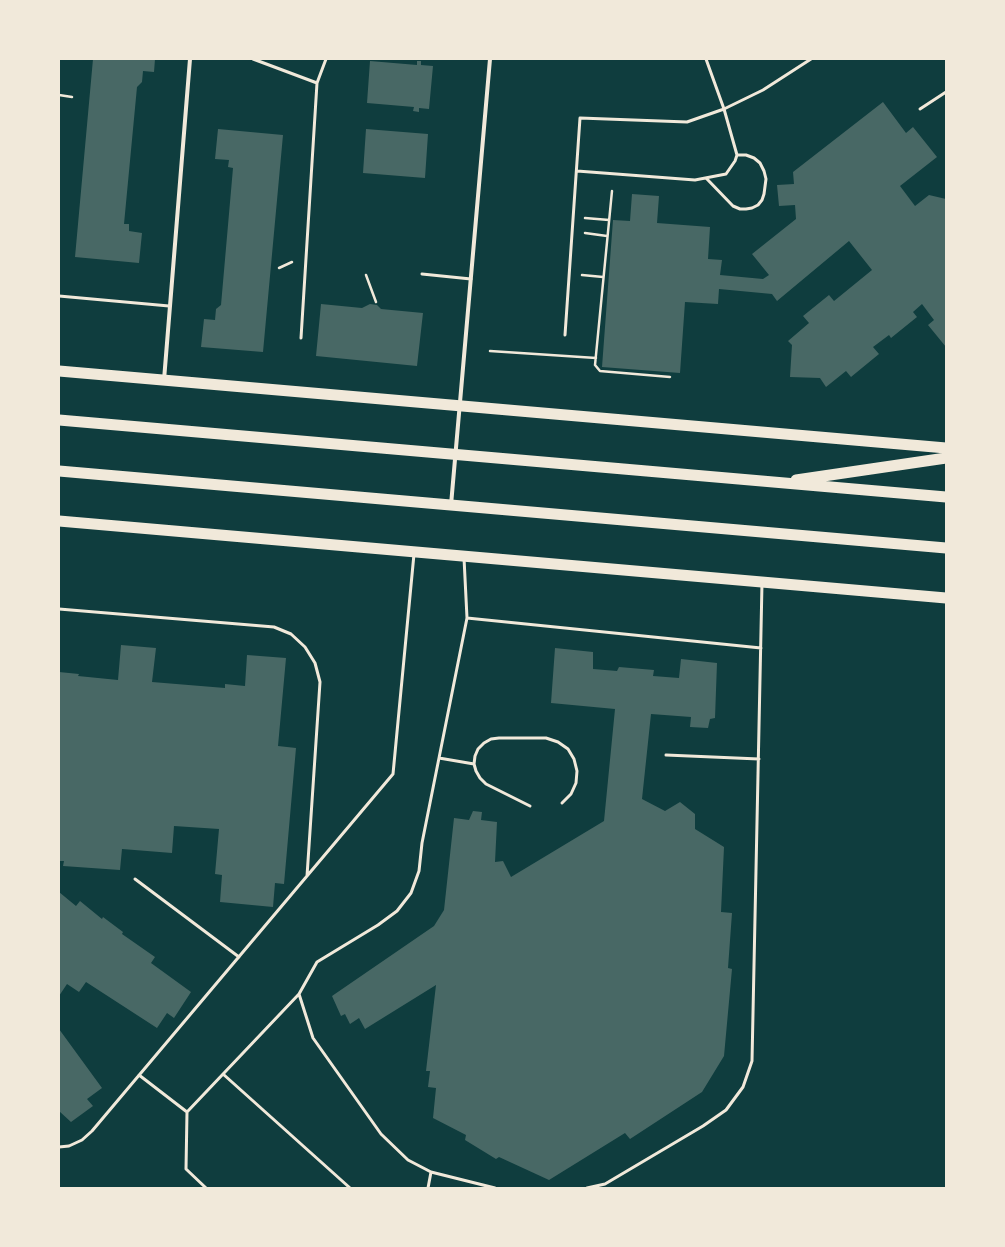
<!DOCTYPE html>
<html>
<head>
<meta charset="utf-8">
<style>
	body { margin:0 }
	#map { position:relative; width:1005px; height:1247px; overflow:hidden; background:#0f3d3e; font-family:Signika,sans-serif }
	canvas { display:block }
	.frame { position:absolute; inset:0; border:60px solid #f1e9da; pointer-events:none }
</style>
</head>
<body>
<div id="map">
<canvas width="1005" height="1247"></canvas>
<div class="frame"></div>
</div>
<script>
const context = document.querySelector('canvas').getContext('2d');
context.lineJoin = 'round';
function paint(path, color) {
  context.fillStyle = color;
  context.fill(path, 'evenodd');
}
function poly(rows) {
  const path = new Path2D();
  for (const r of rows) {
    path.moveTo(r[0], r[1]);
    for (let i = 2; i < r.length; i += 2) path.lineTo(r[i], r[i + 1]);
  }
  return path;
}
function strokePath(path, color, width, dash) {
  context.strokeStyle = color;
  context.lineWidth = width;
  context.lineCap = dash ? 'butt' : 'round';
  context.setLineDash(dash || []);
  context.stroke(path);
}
const building = poly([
	[93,59,155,59,154,72,143,71,142,82,137,87,124,224,129,224,129,231,142,233,139,263,75,257],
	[370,61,417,65,417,61,421,61,421,65,433,66,429,109,419,108,419,112,413,111,414,107,367,103],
	[883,102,906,133,913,127,937,157,900,186,915,206,929,195,946,199,946,347,928,325,934,320,922,304,913,312,917,317,891,338,889,335,873,347,879,354,851,377,846,371,826,387,820,378,790,377,792,345,788,341,809,323,803,316,829,295,834,301,872,270,849,241,777,301,772,294,719,289,718,304,685,302,680,373,602,367,613,220,630,221,632,194,659,196,657,223,710,227,708,259,722,260,720,275,763,279,769,275,752,254,796,219,795,205,779,206,777,185,794,184,793,172],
	[218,129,283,135,263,352,201,347,204,319,215,320,216,309,221,305,233,168,228,167,229,160,215,159],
	[366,129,428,134,425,178,363,173],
	[321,304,362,308,370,304,377,305,381,309,423,313,417,366,316,356],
	[121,645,156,648,152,682,225,688,225,684,245,686,247,655,286,658,278,746,296,748,284,884,275,883,273,907,220,902,222,875,215,874,219,829,174,826,172,853,122,849,120,870,63,866,64,861,59,861,59,672,79,674,78,676,118,680],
	[555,648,593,652,593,669,617,671,619,667,654,670,653,676,679,678,681,659,717,663,715,718,710,719,708,728,690,727,691,717,651,714,642,799,665,811,680,802,695,814,695,829,724,847,721,912,732,913,728,968,732,969,724,1056,702,1092,630,1139,625,1133,549,1180,499,1157,496,1159,465,1140,466,1135,433,1118,436,1088,428,1087,430,1071,426,1071,436,985,365,1029,359,1018,350,1024,345,1014,341,1016,332,996,434,926,444,910,454,818,469,820,473,811,482,812,481,820,497,822,495,862,503,861,511,877,604,821,615,709,551,703],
	[59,892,76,906,80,901,102,919,103,917,123,932,122,934,155,957,151,963,191,992,174,1018,167,1013,157,1028,86,982,79,992,67,984,59,996],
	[59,1029,102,1088,87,1099,93,1106,71,1122,59,1111]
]);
const path = poly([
	[59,95,72,97],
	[612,191,595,365,600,371,670,377],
	[585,218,609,220],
	[585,233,607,236],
	[279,268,292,262],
	[366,275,376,302],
	[582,275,603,277],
	[490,351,596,358]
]);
const service = poly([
	[253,59,317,83,326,59],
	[920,109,946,92],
	[577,171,695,180,726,174,735,161,737,155,724,109,706,59],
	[706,178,733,206,740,209,746,209,752,208,758,205,762,200,764,194,766,179,764,171,760,163,754,158,746,155,737,155],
	[422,274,471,279],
	[59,296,169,306],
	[565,335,580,118,687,122,724,109,763,90,811,59],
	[301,338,317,83],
	[59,609,274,627,291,634,305,647,315,663,320,682,307,876],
	[467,618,761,648],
	[666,755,759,759],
	[439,758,474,764],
	[530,806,486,784,480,778,476,771,474,764,475,756,478,749,484,743,491,739,499,738,546,738,558,742,568,749,574,759,577,771,576,783,571,794,562,803],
	[135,879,239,957],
	[299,994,313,1038,381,1134,408,1160,431,1172,428,1188],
	[223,1074,350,1188],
	[139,1075,187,1112],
	[59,1147,69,1146,82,1140,92,1131,393,774,414,554],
	[431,1172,495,1188],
	[206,1188,186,1169,187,1112,299,994,317,962,378,925,397,911,411,893,419,871,422,843,467,618,464,558],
	[587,1188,605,1184,703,1126,726,1110,743,1087,752,1061,762,583]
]);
const minor = poly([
	[164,380,190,59],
	[451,505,490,59]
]);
const trunk = poly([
	[59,371,946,448],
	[59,420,946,497],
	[59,471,946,548],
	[796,480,946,458],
	[59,521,946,598]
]);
paint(building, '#486865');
strokePath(path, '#f1e9da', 2.5);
strokePath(service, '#f1e9da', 3);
strokePath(minor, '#f1e9da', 4);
strokePath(trunk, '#f1e9da', 11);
</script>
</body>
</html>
